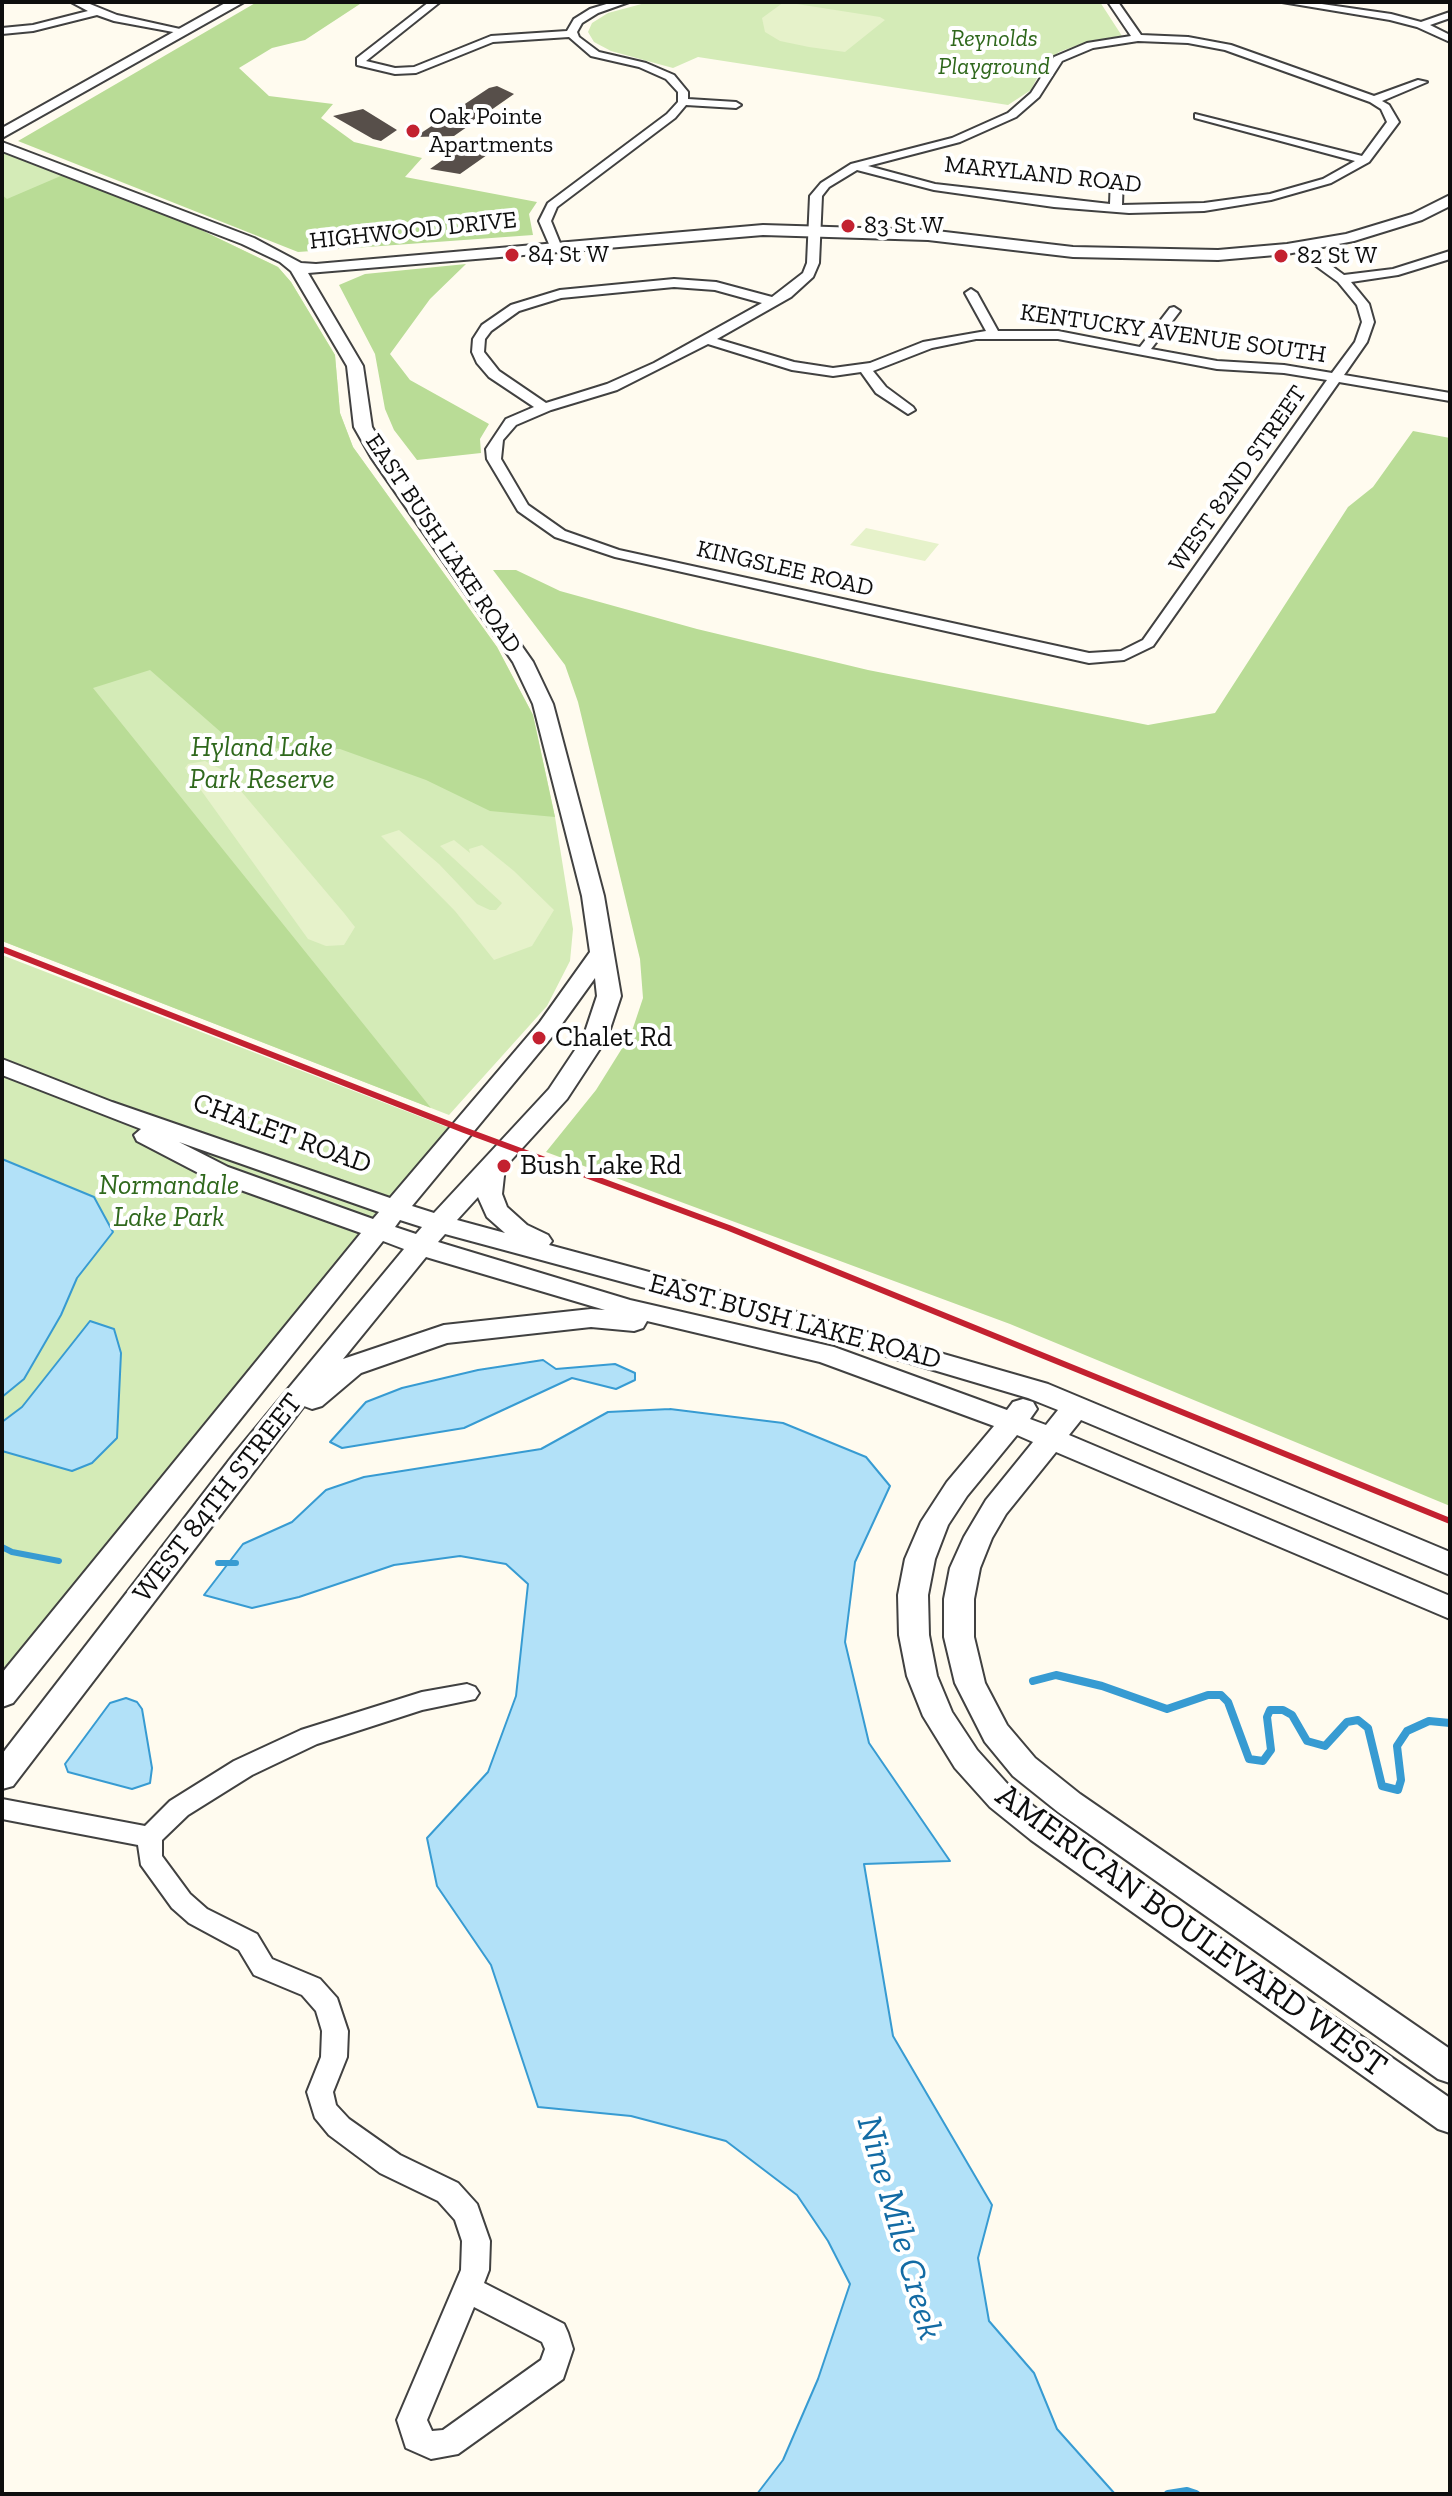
<!DOCTYPE html>
<html>
<head>
<meta charset="utf-8">
<style>
	body { margin:0 }
	#map { position:relative; width:1452px; height:2496px; overflow:hidden; background:#fffbef; font-family:"Zilla Slab",serif }
	canvas { display:block }
	.frame { position:absolute; inset:0; border:4px solid #0e0e0e; pointer-events:none }
</style>
</head>
<body>
<div id="map">
<canvas width="1452" height="2496"></canvas>
<div class="frame"></div>
</div>
<script>
const context = document.querySelector('canvas').getContext('2d');
context.lineJoin = 'round';
function paint(path, color) {
  context.fillStyle = color;
  context.fill(path, 'evenodd');
}
function poly(rows) {
  const path = new Path2D();
  for (const r of rows) {
    path.moveTo(r[0], r[1]);
    for (let i = 2; i < r.length; i += 2) path.lineTo(r[i], r[i + 1]);
  }
  return path;
}
function strokePath(path, color, width, dash) {
  context.strokeStyle = color;
  context.lineWidth = width;
  context.lineCap = dash ? 'butt' : 'round';
  context.setLineDash(dash || []);
  context.stroke(path);
}
function write(font, color, halo, rows, align = 'center') {
  context.font = font + ' "Zilla Slab",serif';
  context.lineWidth = 8;
  context.setLineDash([]);
  context.textBaseline = 'middle';
  context.strokeStyle = halo;
  context.fillStyle = color;
  for (const [text, x, y, turn = 0] of rows) {
    context.save();
    context.translate(x, y);
    context.rotate((+turn || 0) * Math.PI / 180);
    context.textAlign = isNaN(turn) ? turn : align;
    if (halo) context.strokeText(text, 0, 0);
    context.fillText(text, 0, 0);
    context.restore();
  }
}
const green = poly([
	[649,2,1100,2,1122,36,1089,41,1059,52,1044,64,1031,90,1008,105,698,57,673,68,611,51,594,42,588,32,592,23,608,13],
	[2,152,174,217,278,267,291,282,335,355,340,413,353,447,497,647,533,715,555,817,573,929,570,961,547,1006,449,1115,2,941],
	[2,955,452,1129,338,1261,2,1678]
]);
const forest = poly([
	[257,2,363,2,305,40,272,48,239,68,269,96,333,104,321,118,354,142,422,158,405,177,537,202,529,214,533,235,298,252,18,141],
	[63,175,174,217,278,267,291,282,335,355,340,413,353,447,497,647,533,715,555,817,490,811,426,780,340,749,239,748,150,670,93,688,431,1108,2,941,2,195,7,199],
	[466,264,430,299,390,354,410,380,489,424,480,439,481,453,417,460,394,430,385,409,375,354,339,285,365,274],
	[1413,431,1450,438,1450,1506,1010,1324,546,1152,596,1090,631,1034,643,998,640,959,578,702,565,665,493,570,516,570,560,591,697,629,868,670,1148,725,1215,713,1348,507,1373,487]
]);
const pitch = poly([
	[784,2,880,17,885,20,845,52,809,47,780,41,765,32,762,18],
	[866,528,939,544,925,561,850,545],
	[205,761,224,771,344,913,355,927,344,945,326,946,308,939,185,768,188,764],
	[399,830,439,864,477,904,490,910,496,910,502,903,440,846,454,840,470,853,469,849,482,845,514,871,554,910,532,946,494,960,455,911,381,836]
]);
const water = poly([
	[2,1159,94,1197,113,1232,77,1278,61,1315,24,1379,2,1397,2,1159],
	[90,1321,114,1329,121,1353,117,1438,92,1463,72,1471,2,1451,2,1422,22,1407,90,1321],
	[543,1360,556,1369,615,1364,635,1373,635,1380,616,1389,572,1378,464,1428,342,1448,330,1442,366,1402,402,1388,478,1370,543,1360],
	[670,1409,783,1423,866,1457,890,1486,855,1562,845,1642,869,1743,950,1861,864,1864,893,2036,992,2205,978,2258,989,2321,1034,2373,1057,2429,1115,2494,757,2494,783,2460,818,2379,850,2284,828,2241,797,2195,726,2141,631,2116,538,2107,491,1965,437,1886,427,1838,488,1772,516,1696,528,1584,506,1564,460,1556,394,1565,299,1597,252,1608,204,1595,243,1544,292,1522,326,1490,364,1477,541,1449,608,1412,670,1409],
	[126,1698,137,1702,142,1709,152,1768,150,1783,132,1789,68,1772,65,1764,110,1703,126,1698]
]);
const streamFar1 = poly([
	[2,1547,12,1552,59,1561],
	[218,1563,236,1563]
]);
const stream = poly([
	[1033,1681,1056,1675,1102,1686,1167,1709,1208,1695,1221,1695,1228,1702,1249,1759,1263,1761,1271,1750,1267,1717,1270,1710,1283,1710,1292,1715,1307,1741,1325,1746,1347,1722,1358,1720,1368,1728,1382,1786,1398,1790,1401,1780,1397,1746,1407,1731,1429,1721,1450,1723],
	[1168,2494,1187,2491,1196,2494]
]);
const building = poly([
	[497,86,514,94,454,136,415,137,489,88],
	[363,109,397,130,381,141,373,139,333,116],
	[504,143,460,174,430,169,465,144]
]);
const minor = poly([
	[71,2,85,2,117,15,189,31,184,34,114,21,97,15,33,31,2,34,2,28,33,25,88,11,71,2],
	[429,2,440,2,366,61,395,68,414,67,491,36,567,31,574,19,590,9,613,2,629,2,598,13,582,23,577,32,579,37,599,52,646,63,674,75,688,92,688,99,736,102,741,105,736,108,686,105,675,118,557,207,551,221,562,248,552,251,539,221,548,203,667,114,678,102,678,92,666,79,639,67,591,56,569,37,493,42,416,73,395,74,357,65,357,58,429,2],
	[1108,2,1118,2,1141,35,1188,37,1231,45,1374,96,1418,80,1427,82,1382,101,1389,105,1399,122,1369,162,1331,183,1271,200,1204,211,1129,213,1054,207,934,190,857,170,829,187,822,196,819,263,813,277,791,297,717,339,794,362,833,368,870,363,923,342,986,331,965,293,971,289,977,293,998,331,1058,331,1140,347,1170,308,1174,307,1180,311,1151,349,1217,361,1284,365,1332,373,1355,342,1362,322,1357,305,1338,282,1294,250,1294,244,1302,244,1344,275,1393,269,1450,251,1450,259,1398,275,1351,282,1369,304,1374,322,1367,342,1344,375,1450,393,1450,401,1339,382,1153,646,1124,660,1089,663,615,557,555,537,518,511,487,459,486,449,506,419,534,407,489,377,477,363,472,352,473,339,482,325,511,305,560,290,674,279,716,282,772,297,803,273,807,263,810,196,821,183,851,164,952,138,1008,113,1031,93,1054,57,1087,43,1131,36,1108,2],
	[1138,41,1188,43,1225,50,1370,102,1381,109,1387,122,1362,156,1195,114,1195,118,1355,161,1323,179,1270,194,1204,203,1122,205,1123,176,1117,173,1111,176,1110,204,935,184,868,166,960,142,1016,117,1039,97,1062,61,1093,48,1138,41],
	[674,287,715,290,762,303,654,363,607,384,546,403,499,371,484,352,485,339,491,331,519,311,561,298,674,287],
	[976,339,1058,339,1217,369,1284,373,1327,380,1143,640,1121,651,1089,653,619,550,565,531,528,505,501,459,503,440,516,425,551,410,617,390,708,344,792,370,833,376,861,372,876,393,908,414,915,410,913,407,886,387,873,371,932,348,976,339],
	[1282,2,1308,2,1391,14,1421,22,1450,12,1450,18,1430,25,1450,35,1450,42,1417,27,1390,20,1282,2],
	[467,1684,475,1687,479,1693,475,1699,422,1710,317,1744,252,1775,188,1815,162,1840,162,1856,190,1894,207,1909,257,1934,272,1959,320,1979,337,1998,348,2031,347,2057,333,2092,336,2105,349,2119,400,2155,458,2183,477,2204,490,2241,489,2270,484,2283,564,2324,568,2333,573,2349,563,2379,458,2454,431,2459,406,2448,397,2420,461,2270,462,2241,455,2220,438,2201,380,2173,329,2135,315,2118,307,2092,321,2057,322,2031,316,2011,302,1995,254,1975,239,1950,189,1923,172,1908,141,1865,138,1845,2,1819,2,1799,145,1826,170,1801,234,1761,301,1730,422,1692,467,1684],
	[474,2307,542,2342,545,2349,541,2360,443,2430,432,2431,427,2420,474,2307]
]);
const tertiary = poly([
	[227,2,244,2,2,138,2,128,227,2],
	[2,142,254,238,301,263,316,264,763,225,928,230,1073,247,1218,250,1287,244,1346,234,1412,214,1450,195,1450,206,1422,220,1354,241,1287,254,1218,260,1073,257,928,240,763,235,308,273,363,366,372,427,389,457,533,662,553,704,604,896,621,996,607,1038,567,1099,505,1167,502,1194,507,1207,527,1225,548,1235,552,1241,549,1245,790,1310,1048,1384,1450,1552,1450,1575,1081,1420,1069,1435,1450,1596,1450,1619,1056,1452,1006,1514,992,1538,980,1568,974,1599,974,1637,985,1683,1007,1725,1035,1758,1080,1794,1450,2049,1450,2083,1438,2079,1058,1812,1013,1776,985,1742,955,1683,944,1637,944,1599,950,1568,964,1537,986,1500,1033,1442,1017,1435,967,1496,948,1525,935,1559,928,1595,929,1635,937,1676,952,1712,977,1750,1012,1789,1053,1822,1450,2098,1450,2133,1438,2129,1031,1840,990,1807,955,1768,923,1716,907,1676,899,1635,898,1595,905,1559,921,1522,947,1482,994,1426,820,1362,647,1321,643,1328,634,1331,591,1327,447,1343,361,1373,322,1406,312,1409,304,1406,13,1786,2,1789,2,1754,234,1454,404,1249,383,1241,13,1703,2,1707,2,1673,361,1233,210,1179,137,1141,134,1135,141,1129,2,1075,2,1059,112,1102,390,1198,540,1022,590,952,582,896,533,704,513,662,371,457,354,427,347,366,291,271,280,262,242,244,2,151,2,142],
	[595,978,597,996,583,1038,549,1089,434,1213,412,1206,556,1032,595,978],
	[179,1142,379,1212,373,1219,228,1167,179,1142],
	[478,1197,487,1217,505,1233,457,1220,478,1197],
	[400,1220,422,1227,416,1234,395,1227,400,1220],
	[445,1234,775,1323,1028,1398,1058,1410,1046,1425,1030,1419,1037,1409,1033,1402,1023,1399,1013,1402,1007,1410,834,1347,630,1300,438,1242,445,1234],
	[426,1257,436,1260,605,1310,591,1309,444,1325,343,1359,426,1257]
]);
const rail = poly([
	[2,949,464,1130,729,1228,1450,1521]
]);
const markers = [
	[413,131,8,"#c32130"],
	[848,226,8,"#c32130"],
	[512,255,8,"#c32130"],
	[1281,256,8,"#c32130"],
	[539,1038,8,"#c32130"],
	[504,1166,8,"#c32130"]
];
const farParknames = [
	["Reynolds",994,39],
	["Playground",994,67]
];
const farPoinames = [
	["Oak Pointe",429,117],
	["Apartments",429,145],
	["83 St W",864,226],
	["84 St W",528,255],
	["82 St W",1297,256]
];
const farStreetnames = [
	["MARYLAND ROAD",1043,175,6],
	["HIGHWOOD DRIVE",413,231,-6],
	["KENTUCKY AVENUE SOUTH",1173,334,8],
	["WEST 82ND STREET",1238,479,-55],
	["EAST BUSH LAKE ROAD",443,544,56],
	["KINGSLEE ROAD",785,569,13]
];
const parkNames = [
	["Hyland Lake",262,748],
	["Park Reserve",262,780],
	["Normandale",169,1186],
	["Lake Park",169,1218]
];
const poiNames = [
	["Chalet Rd",555,1038],
	["Bush Lake Rd",520,1166]
];
const streetNames = [
	["CHALET ROAD",282,1134,20],
	["EAST BUSH LAKE ROAD",795,1322,15],
	["WEST 84TH STREET",218,1498,-52]
];
const nearStreetnames = [
	["AMERICAN BOULEVARD WEST",1191,1931,36]
];
const nearWaternames = [
	["Nine Mile Creek",899,2228,74]
];
paint(green, '#d4ebb7');
paint(forest, '#b9dc96');
paint(pitch, '#e6f2ca');
paint(water, '#b2e1f8');
strokePath(water, '#379bd2', 2);
strokePath(streamFar1, '#379bd2', 6);
strokePath(stream, '#379bd2', 8);
paint(building, '#574f4a');
strokePath(minor, '#414141', 4);
strokePath(tertiary, '#414141', 4);
paint(minor, '#fff');
paint(tertiary, '#fff');
strokePath(rail, '#c32130', 6);
for (const [x, y, r, color] of markers) {
  const dot = new Path2D();
  dot.arc(x, y, r, 0, 2 * Math.PI);
  context.fillStyle = color;
  context.fill(dot);
  strokePath(dot, '#fff', 3);
}
write('italic 24px', '#2f681c', '#fff', farParknames);
write('24px', '#0e0e0e', '#fff', farPoinames, 'left');
write('24px', '#0e0e0e', '#fff', farStreetnames);
write('italic 28px', '#2f681c', '#fff', parkNames);
write('28px', '#0e0e0e', '#fff', poiNames, 'left');
write('28px', '#0e0e0e', '#fff', streetNames);
write('34px', '#0e0e0e', '#fff', nearStreetnames);
write('italic 36px', '#136ba4', '#fff', nearWaternames);
</script>
</body>
</html>
